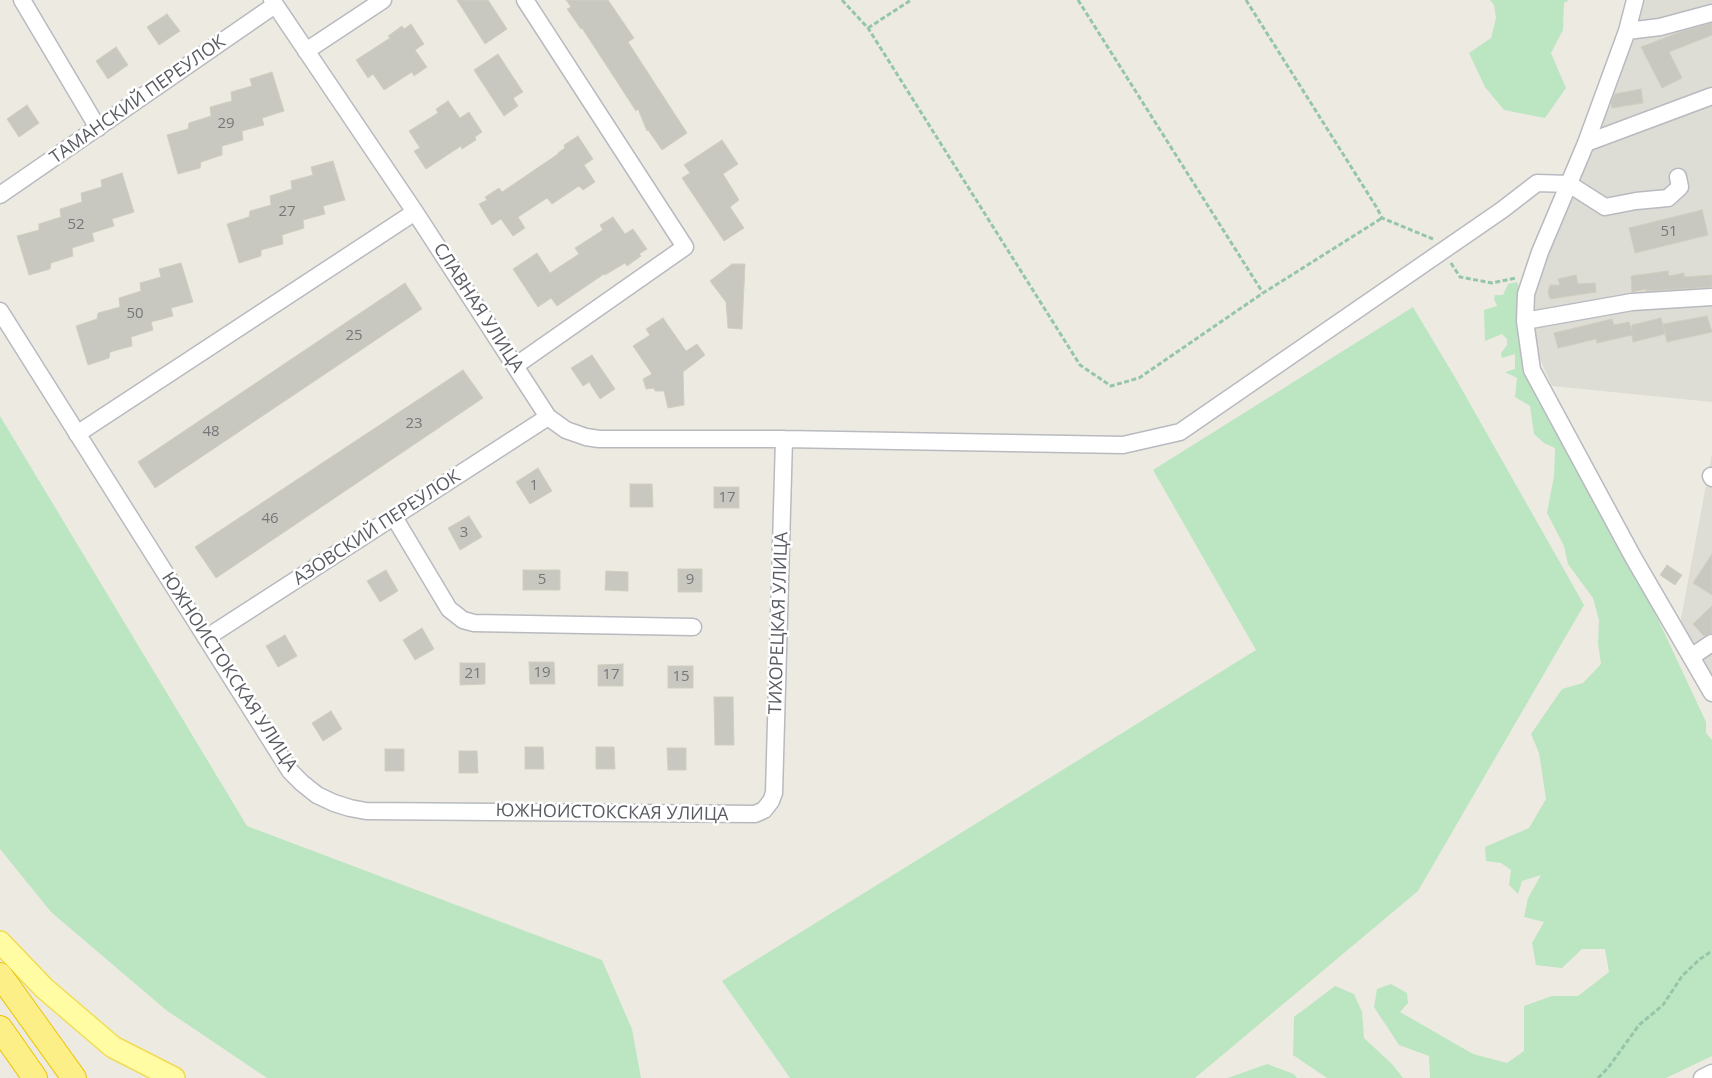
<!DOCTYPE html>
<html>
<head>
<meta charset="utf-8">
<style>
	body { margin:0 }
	canvas { display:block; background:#edebe1 }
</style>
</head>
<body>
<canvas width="1712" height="1078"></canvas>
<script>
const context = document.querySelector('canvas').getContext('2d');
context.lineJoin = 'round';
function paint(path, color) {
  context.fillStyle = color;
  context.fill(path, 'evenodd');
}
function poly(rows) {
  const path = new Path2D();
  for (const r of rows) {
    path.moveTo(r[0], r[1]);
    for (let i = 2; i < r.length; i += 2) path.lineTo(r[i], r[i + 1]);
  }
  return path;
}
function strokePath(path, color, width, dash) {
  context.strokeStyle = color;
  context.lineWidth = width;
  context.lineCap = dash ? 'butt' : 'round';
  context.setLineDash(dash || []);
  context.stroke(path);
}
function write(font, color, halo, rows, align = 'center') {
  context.font = font + ' "Open Sans",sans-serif';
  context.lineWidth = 5;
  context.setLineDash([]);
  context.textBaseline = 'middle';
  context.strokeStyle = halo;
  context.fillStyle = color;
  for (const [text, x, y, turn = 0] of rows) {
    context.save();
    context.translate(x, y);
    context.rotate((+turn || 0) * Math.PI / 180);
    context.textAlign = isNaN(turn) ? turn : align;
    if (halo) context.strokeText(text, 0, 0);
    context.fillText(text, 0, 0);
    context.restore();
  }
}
const industrial = poly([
	[1642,0,1712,0,1712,402,1552,386,1530,337,1533,276,1550,250],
	[1712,453,1712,684,1679,629]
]);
const green = poly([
	[1490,0,1569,0,1564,3,1563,30,1551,53,1566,88,1545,118,1504,110,1485,87,1469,53,1491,38,1496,18,1494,5],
	[1517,282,1520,291,1526,372,1626,562,1650,602,1706,722,1706,733,1712,740,1712,1056,1666,1078,1430,1078,1429,1056,1399,1045,1374,1007,1377,989,1391,984,1407,993,1408,1003,1400,1012,1473,1054,1507,1063,1524,1051,1524,1006,1552,996,1578,996,1609,972,1605,949,1582,949,1562,968,1536,965,1532,943,1544,922,1524,917,1528,898,1541,875,1522,881,1518,894,1509,885,1511,870,1501,863,1486,861,1485,847,1529,828,1546,799,1539,753,1531,734,1562,689,1583,683,1601,664,1598,643,1599,620,1593,598,1568,564,1564,546,1547,513,1554,476,1555,448,1544,443,1534,434,1530,406,1515,397,1517,378,1505,372,1515,369,1515,354,1502,358,1501,353,1507,345,1507,339,1502,334,1485,341,1484,310,1497,306,1494,299,1495,295,1503,295,1508,284],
	[1413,307,1456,379,1584,605,1418,891,1195,1078,790,1078,722,981,1256,650,1153,470],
	[0,416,247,826,602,960,632,1029,641,1078,267,1078,166,1010,51,912,0,849],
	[1335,986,1354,994,1362,1012,1364,1038,1392,1064,1403,1078,1327,1078,1293,1055,1294,1017],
	[1267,1064,1294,1074,1297,1078,1228,1078]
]);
const building = poly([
	[457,0,488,0,507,29,485,44,457,0],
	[566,0,608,0,634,38,628,42,687,133,662,150,648,130,647,131,638,109,636,111,582,28,581,29,567,9,571,7,566,0],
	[167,14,180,31,159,45,147,27,167,14],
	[1712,23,1712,35,1669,52,1682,78,1662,88,1641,47,1680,32,1712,23],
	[411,24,424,44,415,50,427,67,414,76,412,72,384,90,373,74,368,78,356,60,390,38,388,36,402,26,404,29,411,24],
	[116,47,128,65,108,79,96,61,116,47],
	[498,54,523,92,513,98,518,106,504,116,474,70,498,54],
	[272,72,284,111,262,118,264,125,242,131,243,140,222,146,222,155,201,162,200,168,178,174,167,135,188,129,189,123,211,116,210,107,232,101,231,92,252,86,250,79,272,72],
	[1641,89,1643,103,1612,108,1611,103,1615,94,1641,89],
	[448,101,460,118,469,112,482,132,475,137,476,140,462,149,461,146,426,169,414,151,420,148,409,131,438,113,436,109,448,101],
	[27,105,39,123,19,137,7,119,27,105],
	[578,136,593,159,584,165,595,182,583,190,579,186,552,204,547,198,518,217,525,228,513,236,501,219,492,225,479,204,487,200,485,197,499,188,502,192,558,154,558,153,565,148,564,145,578,136],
	[722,140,738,164,723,174,739,200,730,207,744,228,724,241,682,178,690,173,684,165,722,140],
	[333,161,345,200,323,206,325,214,303,220,304,228,282,235,283,244,261,250,261,256,239,263,227,224,249,217,250,211,271,205,270,196,292,189,291,181,313,175,311,167,333,161],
	[122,173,134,212,112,219,114,226,92,233,94,241,72,248,73,256,51,263,50,269,29,275,17,236,39,230,39,224,61,217,60,209,82,202,81,193,102,187,101,180,122,173],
	[1702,210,1708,235,1635,253,1629,228,1702,210],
	[613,217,625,234,633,229,647,249,639,254,641,256,627,266,625,263,605,275,604,274,557,306,551,298,538,307,513,269,537,253,550,273,579,254,575,248,603,230,600,225,613,217],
	[181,263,193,302,171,308,173,316,151,322,153,330,131,337,132,346,110,352,109,358,88,365,76,326,97,319,98,313,120,307,119,298,141,291,140,283,161,277,159,269,181,263],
	[732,264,745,264,742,329,728,328,726,302,710,281,732,264],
	[1668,271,1669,276,1684,273,1684,277,1712,275,1712,287,1647,291,1646,289,1632,292,1631,276,1668,271],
	[1576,275,1578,284,1595,283,1596,292,1550,299,1548,292,1550,285,1560,285,1558,279,1576,275],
	[405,283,422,309,155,488,138,462,405,283],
	[1707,316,1712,332,1667,342,1663,324,1707,316],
	[663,318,686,351,697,344,705,355,683,372,684,405,668,408,664,391,655,391,654,388,646,389,643,379,652,374,633,346,650,335,646,329,663,318],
	[1661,318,1665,334,1633,342,1632,335,1597,343,1596,339,1558,348,1554,333,1612,319,1614,325,1629,322,1632,331,1632,325,1661,318],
	[592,355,615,389,600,399,589,382,583,386,571,368,592,355],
	[463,370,483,398,216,578,195,547,463,370],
	[538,468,552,491,530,504,516,482,538,468],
	[630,484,652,484,653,507,630,507,630,484],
	[714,487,739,487,739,508,714,508,714,487],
	[469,516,482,537,460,550,448,528,469,516],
	[1712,554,1712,595,1693,583,1712,554],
	[1667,565,1682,575,1675,585,1660,575,1667,565],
	[678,569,702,569,702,592,678,592,678,569],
	[386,570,398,591,380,602,367,581,386,570],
	[523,570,560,570,560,590,523,590,523,570],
	[606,571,628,572,628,591,605,590,606,571],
	[1712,606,1712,633,1704,636,1693,624,1712,606],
	[422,628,434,649,415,660,403,640,422,628],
	[285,635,297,656,278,667,266,646,285,635],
	[529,662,554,662,555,684,530,684,529,662],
	[460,663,485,663,485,684,460,685,460,663],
	[623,664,623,686,598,686,598,665,623,664],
	[668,666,693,666,693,688,668,688,668,666],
	[714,697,733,697,734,745,715,745,714,697],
	[331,711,342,729,323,741,312,723,331,711],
	[525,747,543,747,544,769,525,769,525,747],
	[596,747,614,747,615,769,596,769,596,747],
	[667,748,686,748,686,770,668,770,667,748],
	[385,749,404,749,404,771,385,771,385,749],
	[459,751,477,751,478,773,459,773,459,751]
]);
const path = poly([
	[842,0,868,28,1080,365,1111,386,1139,378,1263,293,1382,218],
	[1078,0,1263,293],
	[1246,0,1377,208,1382,218,1433,239],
	[868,28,911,0],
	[1451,263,1460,277,1492,283,1516,278],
	[1598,1078,1608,1068,1639,1025,1663,1005,1682,976,1700,959,1712,951]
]);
const minor = poly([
	[22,0,98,128],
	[272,0,415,212,548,417,566,430,586,437,599,439,784,439,1123,445,1180,432,1502,210,1537,183,1569,184,1605,207,1636,201,1668,198,1680,187,1678,177],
	[1635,0,1627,31,1586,143,1540,252,1526,294,1525,321,1532,370,1633,557,1712,693],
	[1627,31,1660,27,1712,13],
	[306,51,383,0],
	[1586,143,1712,96],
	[0,195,275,5],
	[0,311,290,771,302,783,317,795,334,803,350,808,366,811,755,814,764,810,771,801,774,793,784,439],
	[1525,321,1632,302,1712,297],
	[515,366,685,247,525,0],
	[77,434,415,212],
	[1711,476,1712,478],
	[394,517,449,609,463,620,474,623,693,627],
	[206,638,548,417],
	[1691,657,1712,643],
	[1702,1078,1712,1073]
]);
const major = poly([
	[0,942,44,988,113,1047,174,1078]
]);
const highway = poly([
	[0,975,74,1078],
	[0,1028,35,1078]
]);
const numberNames = [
	["29",226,124],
	["27",287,212],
	["52",76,225],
	["51",1669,232],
	["50",135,314],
	["25",354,336],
	["23",414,424],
	["48",211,432],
	["1",534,486],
	["17",727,498],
	["46",270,519],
	["3",464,533],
	["5",542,580],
	["9",690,580],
	["19",542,673],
	["21",473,674],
	["17",611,675],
	["15",681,677]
];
const streetNames = [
	["ТАМАНСКИЙ ПЕРЕУЛОК",138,100,-35],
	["СЛАВНАЯ УЛИЦА",478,308,57],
	["АЗОВСКИЙ ПЕРЕУЛОК",377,528,-33],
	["ТИХОРЕЦКАЯ УЛИЦА",779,623,-88],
	["ЮЖНОИСТОКСКАЯ УЛИЦА",229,672,57],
	["ЮЖНОИСТОКСКАЯ УЛИЦА",612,813,1]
];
paint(industrial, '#ddddd5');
paint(green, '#bce5c2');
paint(building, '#c9c8c0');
strokePath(building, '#d1cebf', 1);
strokePath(minor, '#b8bac0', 19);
strokePath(major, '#f2db54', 24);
strokePath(highway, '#edc300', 26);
strokePath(path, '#95c6a9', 3, [5, 2.5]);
strokePath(minor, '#fff', 16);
strokePath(major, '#fffca3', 21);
strokePath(highway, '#fdef87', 24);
write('15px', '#75777a', null, numberNames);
write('18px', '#595c62', '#fff', streetNames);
</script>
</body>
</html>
